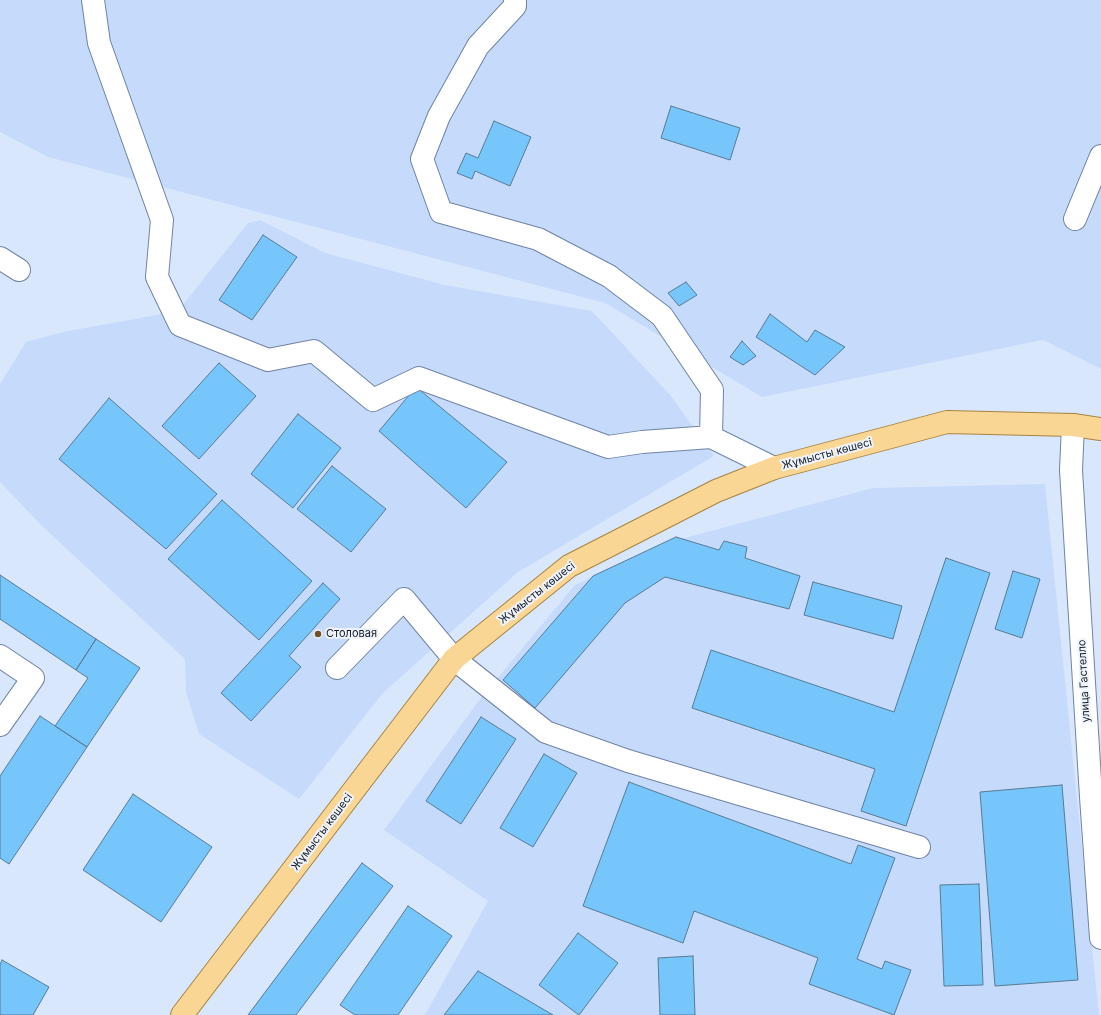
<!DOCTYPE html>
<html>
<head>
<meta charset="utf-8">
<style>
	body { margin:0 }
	canvas { display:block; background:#d9e7fc }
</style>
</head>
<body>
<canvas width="1101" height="1015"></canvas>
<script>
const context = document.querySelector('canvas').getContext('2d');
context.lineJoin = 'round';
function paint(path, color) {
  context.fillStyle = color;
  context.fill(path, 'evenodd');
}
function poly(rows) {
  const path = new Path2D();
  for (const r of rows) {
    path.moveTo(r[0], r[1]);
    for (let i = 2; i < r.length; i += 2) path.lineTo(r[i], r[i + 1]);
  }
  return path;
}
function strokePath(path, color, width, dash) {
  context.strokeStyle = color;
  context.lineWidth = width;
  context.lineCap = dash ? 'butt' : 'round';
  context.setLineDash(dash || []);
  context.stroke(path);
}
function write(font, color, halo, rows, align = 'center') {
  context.font = font + ' Inter,sans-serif';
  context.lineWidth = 4;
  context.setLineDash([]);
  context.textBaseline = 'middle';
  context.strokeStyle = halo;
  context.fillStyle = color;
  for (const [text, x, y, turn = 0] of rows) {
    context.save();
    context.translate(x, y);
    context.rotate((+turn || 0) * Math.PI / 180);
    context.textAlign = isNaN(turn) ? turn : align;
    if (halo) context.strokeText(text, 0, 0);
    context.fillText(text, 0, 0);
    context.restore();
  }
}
const built = poly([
	[0,0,1101,0,1101,369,1043,340,762,397,605,303,48,157,0,132],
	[260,220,325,253,445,285,592,311,671,396,714,456,518,572,383,693,299,799,199,734,186,692,185,659,41,525,0,482,0,384,26,342,63,332,178,311,248,223],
	[1045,484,1099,1015,425,1015,488,901,384,830,480,699,575,585,673,541,873,488]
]);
const building = poly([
	[671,106,740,128,730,160,661,138,671,106],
	[494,121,531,137,510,186,475,171,472,179,457,173,466,153,478,158,494,121],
	[263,235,297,257,252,320,219,300,263,235],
	[686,282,697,295,679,306,668,293,686,282],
	[770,314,807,342,815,330,845,347,815,375,756,337,770,314],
	[742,341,756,356,743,365,730,357,742,341],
	[219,363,256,396,199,459,162,426,219,363],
	[416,387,507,462,466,508,379,431,416,387],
	[109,398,217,494,166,549,59,459,109,398],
	[298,414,341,448,293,508,251,474,298,414],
	[332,466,386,509,351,552,297,509,332,466],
	[222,500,312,581,259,640,168,559,222,500],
	[676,537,719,550,724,541,747,547,745,558,800,576,789,609,665,577,625,603,535,708,503,680,593,576,676,537],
	[946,558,990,573,906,826,861,811,875,769,692,708,711,650,894,712,946,558],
	[1013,571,1040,579,1022,638,995,629,1013,571],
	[0,575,96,639,76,670,0,619,0,575],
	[813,582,902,606,893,639,804,615,813,582],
	[323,583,340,599,289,656,301,667,251,721,221,693,323,583],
	[96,639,140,668,87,747,55,726,88,678,76,670,96,639],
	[40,716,87,747,9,864,0,858,0,776,40,716],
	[481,717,516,739,461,824,426,801,481,717],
	[544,754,577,773,533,847,500,828,544,754],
	[629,782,851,864,858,845,895,858,857,959,882,969,885,961,911,970,894,1015,809,984,818,958,694,911,683,943,583,906,629,782],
	[1062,785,1078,980,995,986,980,792,1062,785],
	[133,794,212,847,161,922,83,870,133,794],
	[362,863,393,886,296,1015,248,1015,362,863],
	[979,884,983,985,944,986,940,885,979,884],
	[408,906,452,936,398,1015,355,1015,340,1005,408,906],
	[578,933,618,963,579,1015,539,985,578,933],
	[693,956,695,1015,660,1015,658,958,693,956],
	[2,960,49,987,33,1015,0,1015,0,965,2,960],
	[478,971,553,1015,444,1015,478,971]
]);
const minor = poly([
	[93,0,99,43,162,220,157,277,180,325,268,360,314,351,373,400,419,378,608,447,642,442,711,437,774,468],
	[515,0,515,6,478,46,439,116,422,159,441,212,538,239,609,276,662,316,712,390,711,437],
	[1075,219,1101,156],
	[0,258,19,270],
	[1073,425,1071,470,1091,797,1101,938],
	[0,656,33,678,0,725],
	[337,668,404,599,454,659,546,732,628,761,919,847]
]);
const major = poly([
	[182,1015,454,659,569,566,716,491,774,468,947,422,1073,425,1101,429]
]);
const markers = [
	[318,634,4,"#6d5325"]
];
const streetNames = [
	["Жұмысты көшесі",827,454,-15],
	["Жұмысты көшесі",537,593,-38],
	["улица Гастелло",1084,681,-93],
	["Жұмысты көшесі",322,832,-53]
];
const poiNames = [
	["Столовая",326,634]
];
paint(built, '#c6dbfc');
paint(building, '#76c5fb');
strokePath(building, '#597b93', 1);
strokePath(minor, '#6f83a3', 24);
strokePath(major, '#a88340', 24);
strokePath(minor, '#fff', 22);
strokePath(major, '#fad694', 22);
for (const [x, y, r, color] of markers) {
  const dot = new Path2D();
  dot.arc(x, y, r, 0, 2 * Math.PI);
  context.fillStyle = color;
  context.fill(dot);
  strokePath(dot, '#eff3fa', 1.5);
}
write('11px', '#151c29', '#eff3fa', streetNames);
write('11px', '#151c29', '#eff3fa', poiNames, 'left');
</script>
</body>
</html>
